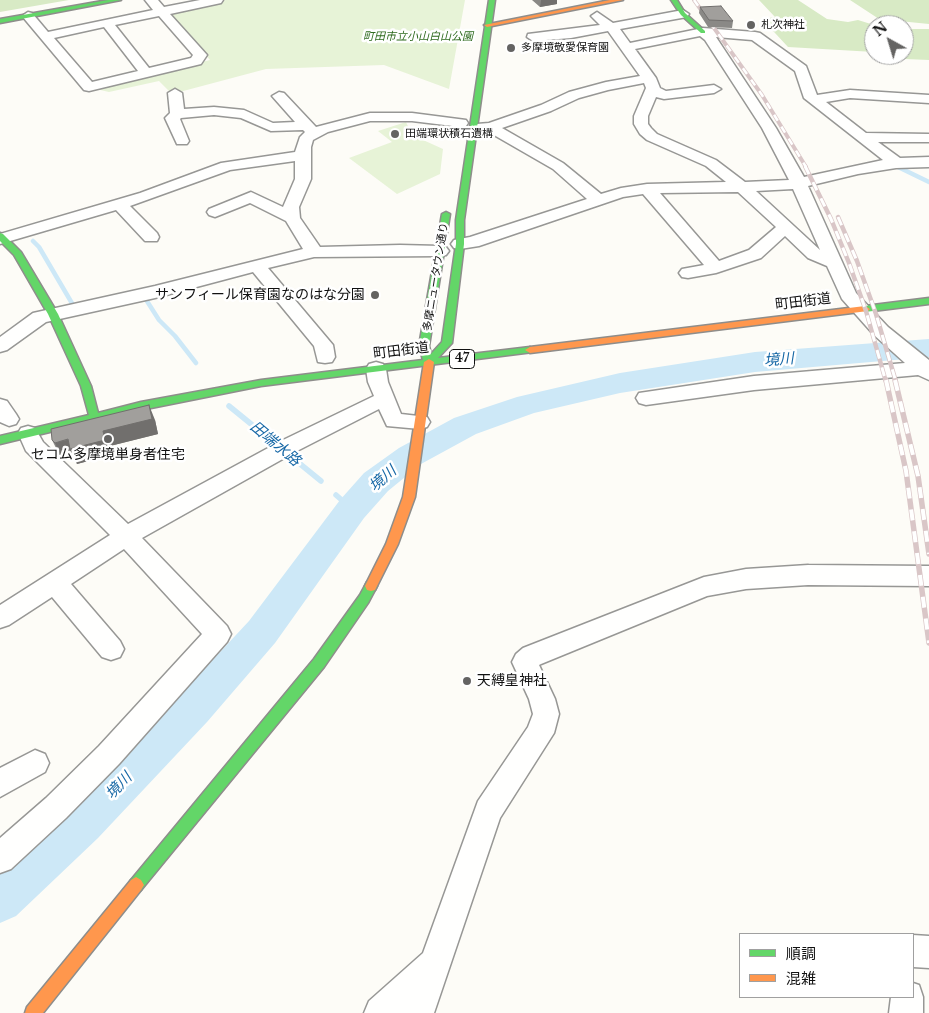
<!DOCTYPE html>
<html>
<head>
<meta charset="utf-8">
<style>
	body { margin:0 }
	#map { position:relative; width:929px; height:1013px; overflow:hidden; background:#fdfcf7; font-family:"Libre Baskerville","Noto Sans JP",serif }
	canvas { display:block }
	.legend { position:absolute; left:739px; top:933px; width:175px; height:65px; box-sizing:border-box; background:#fff; border:1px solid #a0a0a0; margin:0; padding:6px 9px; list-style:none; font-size:15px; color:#111 }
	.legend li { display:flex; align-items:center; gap:10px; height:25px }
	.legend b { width:25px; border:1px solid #a0a0a0 }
	.north { position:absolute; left:864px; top:15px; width:50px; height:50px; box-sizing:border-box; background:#fff; border:1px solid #a0a0a0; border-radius:50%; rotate:321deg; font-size:14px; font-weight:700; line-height:20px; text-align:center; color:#111 }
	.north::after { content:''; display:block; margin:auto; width:18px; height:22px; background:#646362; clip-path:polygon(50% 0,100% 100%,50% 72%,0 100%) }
</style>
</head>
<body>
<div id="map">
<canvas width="929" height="1013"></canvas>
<ul class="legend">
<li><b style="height:6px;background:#63d668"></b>順調</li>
<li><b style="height:6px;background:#ff974d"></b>混雑</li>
</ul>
<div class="north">N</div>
</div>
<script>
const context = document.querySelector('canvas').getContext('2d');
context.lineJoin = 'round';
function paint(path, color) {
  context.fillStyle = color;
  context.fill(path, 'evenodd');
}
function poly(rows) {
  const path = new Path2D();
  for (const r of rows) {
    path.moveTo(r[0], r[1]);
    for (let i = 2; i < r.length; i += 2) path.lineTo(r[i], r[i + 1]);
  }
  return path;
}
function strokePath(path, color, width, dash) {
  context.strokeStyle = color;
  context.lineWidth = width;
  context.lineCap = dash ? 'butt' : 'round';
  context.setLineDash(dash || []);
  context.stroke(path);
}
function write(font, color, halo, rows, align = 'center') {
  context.font = font + ' "Libre Baskerville","Noto Sans JP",serif';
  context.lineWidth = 5;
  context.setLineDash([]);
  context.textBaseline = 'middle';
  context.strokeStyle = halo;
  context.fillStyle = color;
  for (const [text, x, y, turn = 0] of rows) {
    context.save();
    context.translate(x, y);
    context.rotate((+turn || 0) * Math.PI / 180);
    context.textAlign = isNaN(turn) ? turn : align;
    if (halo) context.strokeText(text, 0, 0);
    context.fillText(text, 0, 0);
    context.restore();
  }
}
const green = poly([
	[226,0,465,0,449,89,384,65,266,69,172,94,159,81,109,92,96,89,210,60,168,14],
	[406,122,412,135,443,149,440,174,397,194,349,158,392,142,378,131]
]);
const forest = poly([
	[0,0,69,0,0,12],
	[759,0,798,0,827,19,848,22,858,20,874,25,874,52,788,47,762,19,775,17],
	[850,0,929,0,929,24,879,19],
	[904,29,929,29,929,60,905,59,894,55,904,55]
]);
const streamFar2 = poly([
	[896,166,898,167]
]);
const streamFar1 = poly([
	[896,166,929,182],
	[33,241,39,247,73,305],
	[145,298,159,320,175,336,196,363]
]);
const stream = poly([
	[229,406,321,481],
	[336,495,352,509]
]);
const river = poly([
	[929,339,929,357,755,372,620,393,534,413,476,434,421,464,388,491,364,518,275,643,207,722,98,838,16,916,0,923,0,869,68,808,179,696,249,621,340,500,364,473,399,448,454,418,517,397,620,373,755,352,929,339]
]);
const street = poly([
	[145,0,158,0,164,7,200,0,223,0,221,3,170,14,207,55,201,64,89,91,84,90,22,16,28,12,32,13,48,32,153,10,145,0],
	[159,16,193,55,191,58,149,68,115,25,159,16],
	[104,27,138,71,92,82,54,38,104,27],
	[683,10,689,14,687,17,620,29,630,43,703,28,755,32,760,33,806,66,817,95,850,90,929,95,929,103,850,98,826,102,866,133,929,134,929,142,878,142,900,158,929,157,929,167,896,168,858,174,808,186,856,293,888,327,929,360,929,380,918,375,754,390,646,405,639,403,636,398,639,393,754,376,905,363,874,335,842,299,827,266,808,258,785,236,761,258,716,273,688,278,682,277,679,273,682,269,704,265,643,194,623,197,479,246,460,249,454,248,451,244,454,240,470,237,587,199,553,169,487,131,477,130,475,127,477,124,489,123,541,105,569,92,606,82,640,76,608,31,571,38,533,41,527,37,528,34,600,25,591,16,597,12,613,23,683,10],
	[700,36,705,40,762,128,789,180,745,182,716,160,657,134,651,128,648,124,648,116,656,97,664,99,714,93,721,89,714,85,666,91,660,88,656,78,635,49,700,36],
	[716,37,752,40,795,71,804,98,883,160,804,177,776,128,716,37],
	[644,83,646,88,634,116,634,124,640,134,647,140,706,166,726,182,647,184,621,188,601,194,563,163,502,128,551,111,579,98,608,90,644,83],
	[793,189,820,250,756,191,793,189],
	[738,192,776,227,749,250,719,261,660,193,738,192],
	[175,89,182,93,184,109,214,107,244,110,273,123,295,122,272,96,279,92,284,93,316,127,370,113,412,113,466,120,468,123,466,126,461,127,412,121,370,121,328,132,313,140,311,147,311,179,299,207,300,218,320,247,400,245,440,246,446,247,449,251,446,255,440,256,314,257,268,268,333,345,335,357,332,362,325,363,318,362,314,346,253,272,155,298,46,322,7,350,0,352,0,337,33,313,155,286,303,249,286,221,250,203,215,217,209,215,207,212,209,209,251,192,283,207,295,179,295,161,230,170,130,206,157,233,159,237,157,241,145,241,116,210,0,244,0,234,140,193,221,163,295,152,300,137,305,132,303,130,271,131,241,118,214,115,181,118,180,119,189,141,187,144,177,144,165,118,170,113,168,93,175,89],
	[376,362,383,364,386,369,388,382,401,414,427,417,430,422,427,427,420,429,387,426,379,409,297,451,142,538,227,626,231,634,227,642,119,764,66,818,11,869,0,873,0,838,46,798,99,746,202,634,124,549,71,584,120,641,124,649,120,657,111,660,102,657,52,597,9,625,0,628,0,605,110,535,26,451,18,433,21,428,28,426,35,428,43,442,128,524,281,441,374,396,368,382,366,369,369,364,376,362],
	[0,399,7,401,16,414,19,419,16,424,9,426,0,422,0,399],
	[808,565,929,566,929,586,808,585,746,589,707,596,541,664,539,665,555,699,559,714,554,733,500,818,434,1013,364,1013,369,1001,423,953,478,801,528,727,533,714,529,699,512,662,516,654,523,648,704,577,746,569,808,565],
	[35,750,45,754,49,763,45,772,0,797,0,768,35,750],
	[913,935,929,936,929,968,913,967,913,935],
	[913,983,919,985,923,997,923,1013,889,1013,891,997,913,997,913,983]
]);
const fast = poly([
	[108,0,121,0,0,23,0,19,108,0],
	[489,0,495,0,464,220,464,244,452,343,438,358,530,347,535,350,533,352,261,386,141,410,0,444,0,436,89,415,81,386,48,314,14,255,0,241,0,233,3,234,21,252,58,314,91,386,98,413,141,402,261,380,423,360,419,346,442,214,446,212,450,214,429,346,431,354,442,342,456,244,456,220,489,0],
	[671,0,677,0,685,13,705,31,705,33,701,33,681,15,671,0],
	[929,298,929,304,865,312,860,309,865,306,929,298],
	[371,581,375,582,377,586,368,603,324,667,141,890,136,893,131,890,128,885,131,880,314,659,360,595,367,582,371,581]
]);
const slow = poly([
	[610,0,623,0,487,27,484,25,610,0],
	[865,306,870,309,868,311,530,353,525,350,530,347,865,306],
	[429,359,434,362,415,497,398,544,375,590,371,591,367,590,365,586,386,544,403,497,424,362,429,359],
	[136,877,141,880,144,885,141,890,43,1013,25,1013,27,1007,131,880,136,877]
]);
const railFar2 = poly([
	[694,0,762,95,806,167]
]);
const railFar1 = poly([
	[805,166,831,219,849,263,866,311,886,382],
	[838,217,857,261,876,314,896,382]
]);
const rail = poly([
	[886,380,906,471,929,643],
	[895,380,918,476,929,554]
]);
const wall = poly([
	[532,0,557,0,557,4,540,7],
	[700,7,733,21,732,28,708,27,699,13],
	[155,420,158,434,110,446,111,455,77,464,73,455,62,458,60,456,52,440]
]);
const shadedWall = poly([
	[541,0,557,0,557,4,540,7],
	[149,405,155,420,158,434,110,446,111,455,77,464,73,455,62,458,55,443,103,431]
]);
const building = poly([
	[721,6,733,21,709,20,700,7,721,6],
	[149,405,152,419,103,431,105,440,70,449,68,439,55,443,52,440,51,429,149,405]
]);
const markers = [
	[751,25,5,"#646362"],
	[511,48,5,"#646362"],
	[395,134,5,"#646362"],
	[375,295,5,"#646362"],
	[108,439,5,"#646362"],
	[467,681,5,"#646362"]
];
const farPoinames = [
	["札次神社",761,25],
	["多摩境敬愛保育園",521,48],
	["田端環状積石遺構",405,134]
];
const farParknames = [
	["町田市立小山白山公園",418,37]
];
const farStreetnames = [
	["多摩ニュータウン通り",436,277,-81]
];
const shields = [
	[462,359,25]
];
const shieldNames = [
	["47",462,359]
];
const poiNames = [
	["サンフィール保育園なのはな分園",365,295],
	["セコム多摩境単身者住宅",108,455,"center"],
	["天縛皇神社",477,681,"left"]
];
const streetNames = [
	["町田街道",803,302,-7],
	["町田街道",401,351,-7]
];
const waterNames = [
	["境川",779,360,-5],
	["田端水路",275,444,40],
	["境川",383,479,-41],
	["境川",119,786,-46]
];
paint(green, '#e7f3d7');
paint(forest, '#d8eac5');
strokePath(streamFar2, '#cde8f7', 3);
strokePath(streamFar1, '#cde8f7', 4.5);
strokePath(stream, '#cde8f7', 5.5);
paint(river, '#cde8f7');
strokePath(street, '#979795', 3);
strokePath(fast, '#8e8d8b', 3);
strokePath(slow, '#8e8d8b', 3);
paint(street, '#fffffe');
paint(fast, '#63d668');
paint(slow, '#ff974d');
strokePath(railFar2, '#d9c6c7', 4);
strokePath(railFar1, '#d9c6c7', 4.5);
strokePath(rail, '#d9c6c7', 5.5);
strokePath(railFar2, '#fff', 2.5, [7]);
strokePath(railFar1, '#fff', 3, [9]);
strokePath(rail, '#fff', 4, [11]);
paint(wall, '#8a8986');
paint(shadedWall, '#716f6d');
paint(building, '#a19f9c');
strokePath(building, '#716f6d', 1);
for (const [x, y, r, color] of markers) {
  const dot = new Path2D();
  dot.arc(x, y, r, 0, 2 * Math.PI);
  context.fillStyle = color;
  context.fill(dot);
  strokePath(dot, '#fff', 2);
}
write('11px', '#111', '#fff', farPoinames, 'left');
write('italic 11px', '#2f6b1f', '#fff', farParknames);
write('11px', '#111', '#fff', farStreetnames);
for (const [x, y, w] of shields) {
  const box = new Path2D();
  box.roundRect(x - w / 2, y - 9.5, w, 19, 4);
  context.fillStyle = '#fff';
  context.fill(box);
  strokePath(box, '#111', 1);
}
write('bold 12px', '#111', null, shieldNames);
write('14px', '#111', '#fff', poiNames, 'right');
write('14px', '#111', '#fff', streetNames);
write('italic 15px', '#1768a6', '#fff', waterNames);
</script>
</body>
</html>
